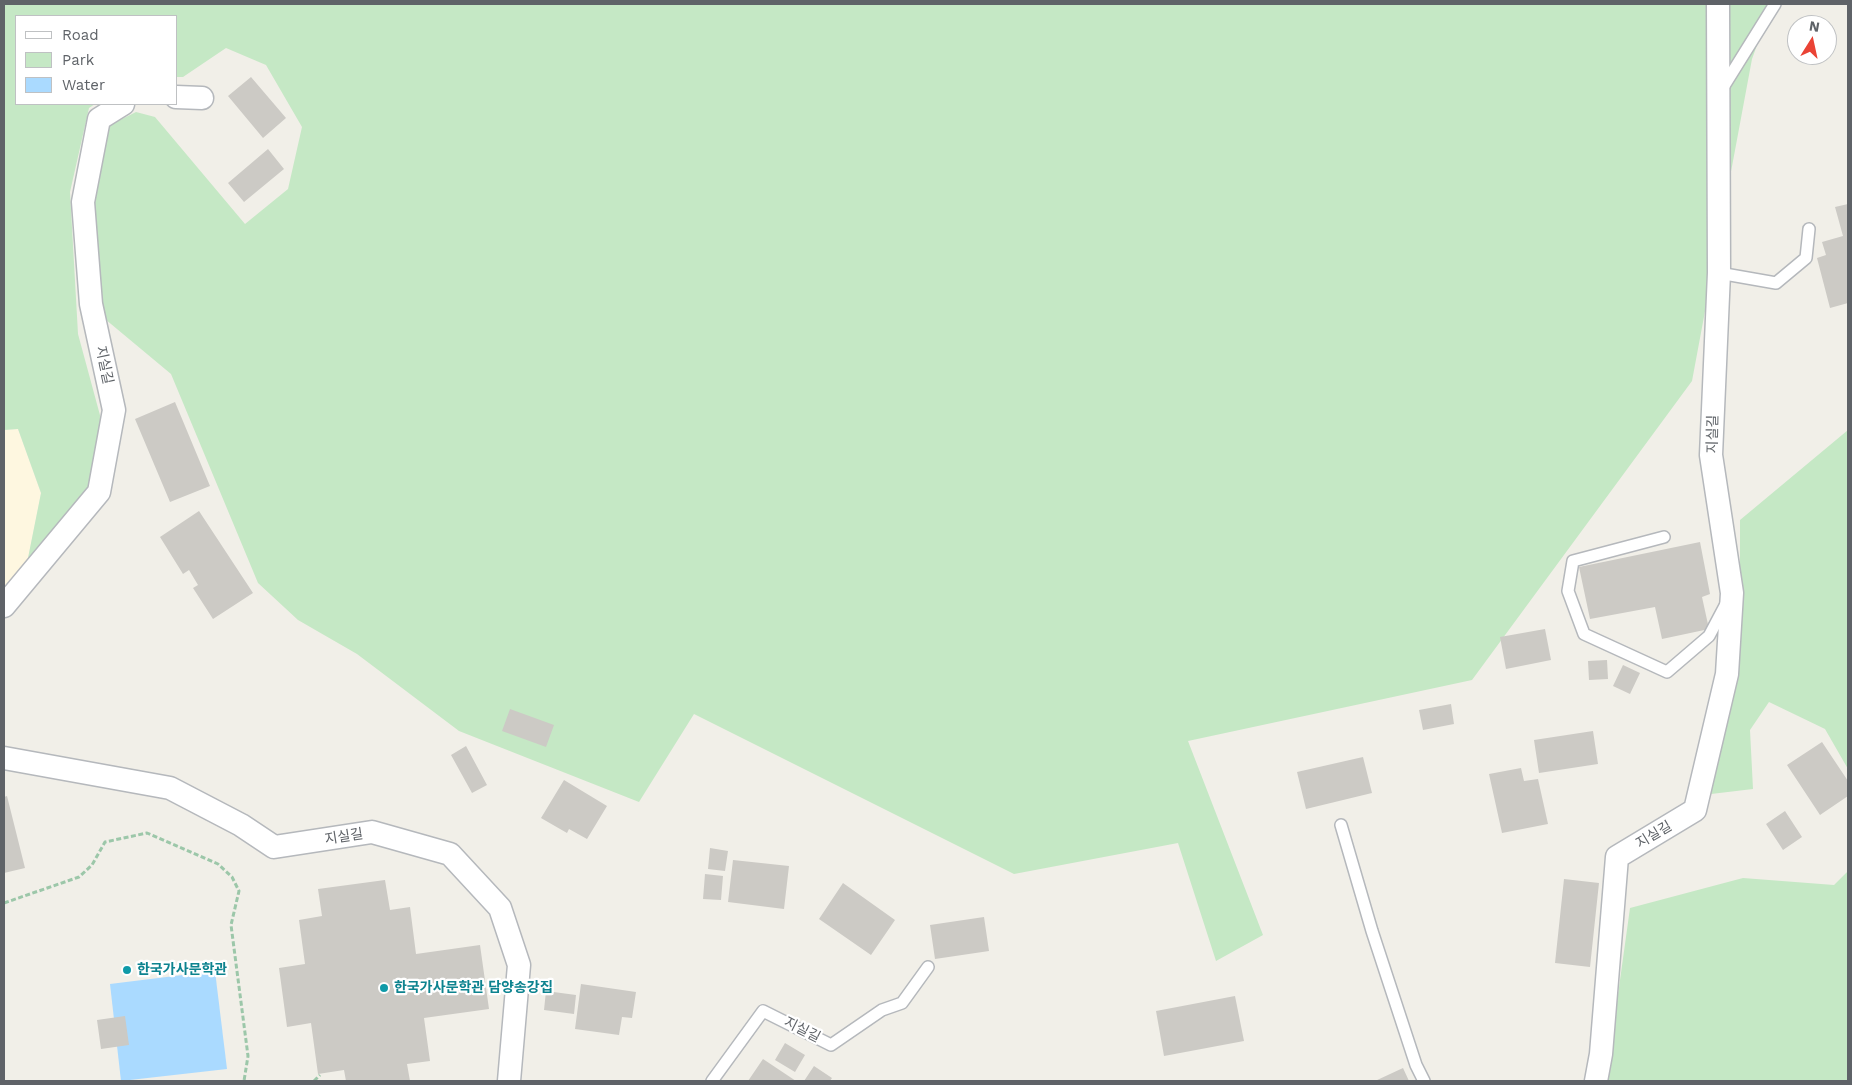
<!DOCTYPE html>
<html>
<head>
<meta charset="utf-8">
<style>
	body { margin:0 }
	#map { position:relative; width:1852px; height:1085px; overflow:hidden; background:#f1efe8; font-family:"Work Sans",sans-serif }
	canvas { display:block }
	.frame { position:absolute; inset:0; border:5px solid #5f6368; pointer-events:none }
	.legend { position:absolute; left:15px; top:15px; width:162px; height:90px; box-sizing:border-box; background:#fff; border:1px solid #bfc1c3; margin:0; padding:6px 9px; list-style:none; font-size:15px; color:#5f6368 }
	.legend li { display:flex; align-items:center; gap:10px; height:25px }
	.legend b { width:25px; border:1px solid #bfc1c3 }
	.north { position:absolute; left:1787px; top:15px; width:50px; height:50px; box-sizing:border-box; background:#fff; border:1px solid #bfc1c3; border-radius:50%; rotate:10deg; font-size:14px; font-weight:700; line-height:20px; text-align:center; color:#5f6368 }
	.north::after { content:''; display:block; margin:auto; width:18px; height:22px; background:#ea4335; clip-path:polygon(50% 0,100% 100%,50% 72%,0 100%) }
</style>
</head>
<body>
<div id="map">
<canvas width="1852" height="1085"></canvas>
<div class="frame"></div>
<ul class="legend">
<li><b style="height:6px;background:#fff"></b>Road</li>
<li><b style="height:14px;background:#c5e8c5"></b>Park</li>
<li><b style="height:14px;background:#aadaff"></b>Water</li>
</ul>
<div class="north">N</div>
</div>
<script>
const context = document.querySelector('canvas').getContext('2d');
context.lineJoin = 'round';
function paint(path, color) {
  context.fillStyle = color;
  context.fill(path, 'evenodd');
}
function poly(rows) {
  const path = new Path2D();
  for (const r of rows) {
    path.moveTo(r[0], r[1]);
    for (let i = 2; i < r.length; i += 2) path.lineTo(r[i], r[i + 1]);
  }
  return path;
}
function strokePath(path, color, width, dash) {
  context.strokeStyle = color;
  context.lineWidth = width;
  context.lineCap = dash ? 'butt' : 'round';
  context.setLineDash(dash || []);
  context.stroke(path);
}
function write(font, color, halo, rows, align = 'center') {
  context.font = font + ' "Work Sans","Noto Sans KR",sans-serif';
  context.lineWidth = 4.5;
  context.setLineDash([]);
  context.textBaseline = 'middle';
  context.strokeStyle = halo;
  context.fillStyle = color;
  for (const [text, x, y, turn = 0] of rows) {
    context.save();
    context.translate(x, y);
    context.rotate((+turn || 0) * Math.PI / 180);
    context.textAlign = isNaN(turn) ? turn : align;
    if (halo) context.strokeText(text, 0, 0);
    context.fillText(text, 0, 0);
    context.restore();
  }
}
const commercial = poly([
	[18,429,41,493,27,563,4,592,4,430]
]);
const green = poly([
	[4,4,1772,4,1752,59,1692,381,1472,680,1188,741,1263,935,1216,961,1178,843,1014,874,694,714,639,802,459,731,357,654,298,620,258,583,171,374,99,314,92,203,108,126,136,112,155,117,245,224,288,189,302,127,266,65,226,48,183,77,176,77,176,16,16,16,16,104,95,104,89,108,70,192,78,334,104,430,92,489,27,563,41,493,18,429,4,430],
	[1848,430,1848,769,1825,729,1769,702,1750,730,1753,789,1711,794,1734,680,1740,596,1740,520],
	[1848,871,1848,1081,1606,1081,1630,908,1743,878,1834,885]
]);
const water = poly([
	[215,971,227,1069,121,1081,110,984]
]);
const building = poly([
	[251,77,286,118,263,138,228,96],
	[268,149,284,169,244,202,228,183],
	[1848,204,1848,303,1830,308,1817,258,1826,255,1822,242,1843,236,1835,207],
	[175,402,210,486,170,502,135,419],
	[199,511,253,593,213,619,193,588,198,585,189,570,183,574,160,537],
	[1700,542,1710,594,1702,597,1709,629,1662,639,1655,607,1590,619,1579,567],
	[1545,629,1551,660,1506,669,1500,637],
	[1607,660,1608,679,1589,680,1588,661],
	[1623,665,1640,673,1630,694,1613,686],
	[1451,704,1454,724,1423,730,1419,710],
	[510,709,554,725,546,747,502,731],
	[1593,731,1598,764,1539,773,1534,740],
	[1822,742,1848,781,1848,796,1820,815,1787,765],
	[466,746,487,785,472,793,451,755],
	[1363,757,1372,793,1306,809,1297,772],
	[1521,768,1524,781,1538,779,1548,824,1502,833,1489,774],
	[564,780,607,806,587,839,569,829,567,833,541,818],
	[7,796,25,868,4,873,4,797],
	[1785,811,1802,837,1783,850,1766,824],
	[710,848,728,851,725,871,708,869],
	[733,860,789,866,784,909,728,902],
	[705,874,723,876,721,900,703,899],
	[1564,879,1599,883,1590,967,1555,963],
	[385,880,390,910,410,907,416,954,480,945,489,1009,424,1018,430,1061,407,1064,410,1081,346,1081,344,1070,318,1074,311,1023,287,1027,279,968,305,964,299,920,322,916,318,889],
	[843,883,895,920,871,955,819,919],
	[984,917,989,951,935,959,930,925],
	[581,984,636,992,632,1018,622,1017,619,1035,575,1029],
	[546,991,576,995,574,1014,544,1010],
	[1235,996,1244,1041,1164,1056,1156,1011],
	[125,1016,129,1045,101,1049,97,1020],
	[785,1043,805,1055,795,1072,775,1060],
	[763,1059,796,1081,748,1081],
	[814,1066,832,1078,830,1081,804,1081],
	[1403,1068,1409,1081,1375,1081]
]);
const path = poly([
	[4,903,79,877,92,865,105,842,147,833,218,864,232,877,239,891,231,925,248,1056,244,1081],
	[314,1081,320,1075]
]);
const lane = poly([
	[1722,89,1775,4],
	[1719,273,1776,283,1806,258,1809,229],
	[1664,537,1573,561,1568,591,1584,634,1667,672,1709,636,1726,604],
	[1341,825,1372,931,1416,1065,1424,1081],
	[712,1081,763,1011,831,1045,882,1010,902,1003,928,967]
]);
const street = poly([
	[176,97,202,98],
	[4,606,99,492,114,410,91,304,83,202,99,119,123,104],
	[4,758,170,788,241,825,274,847,372,832,450,854,500,908,519,965,509,1081],
	[1596,1081,1601,1054,1617,857,1695,810,1727,674,1732,593,1711,455,1719,273,1718,4]
]);
const markers = [
	[127,970,5,"#0f9aa8"],
	[384,988,5,"#0f9aa8"]
];
const streetNames = [
	["지실길",104,365,78],
	["지실길",1713,434,-89],
	["지실길",1654,835,-31],
	["지실길",344,837,-9],
	["지실길",802,1030,27]
];
const cultureNames = [
	["한국가사문학관",137,970],
	["한국가사문학관 담양송강집",394,988]
];
paint(commercial, '#fef7e0');
paint(green, '#c5e8c5');
paint(water, '#aadaff');
paint(building, '#cccac5');
strokePath(lane, '#b5b8bc', 14);
strokePath(street, '#b5b8bc', 25);
strokePath(path, '#9cc7a9', 3, [5, 2.5]);
strokePath(lane, '#fff', 11);
strokePath(street, '#fff', 22);
for (const [x, y, r, color] of markers) {
  const dot = new Path2D();
  dot.arc(x, y, r, 0, 2 * Math.PI);
  context.fillStyle = color;
  context.fill(dot);
  strokePath(dot, '#fff', 2);
}
write('14px', '#5f6368', '#fff', streetNames);
write('bold 14px', '#0d838f', '#fff', cultureNames, 'left');
</script>
</body>
</html>
